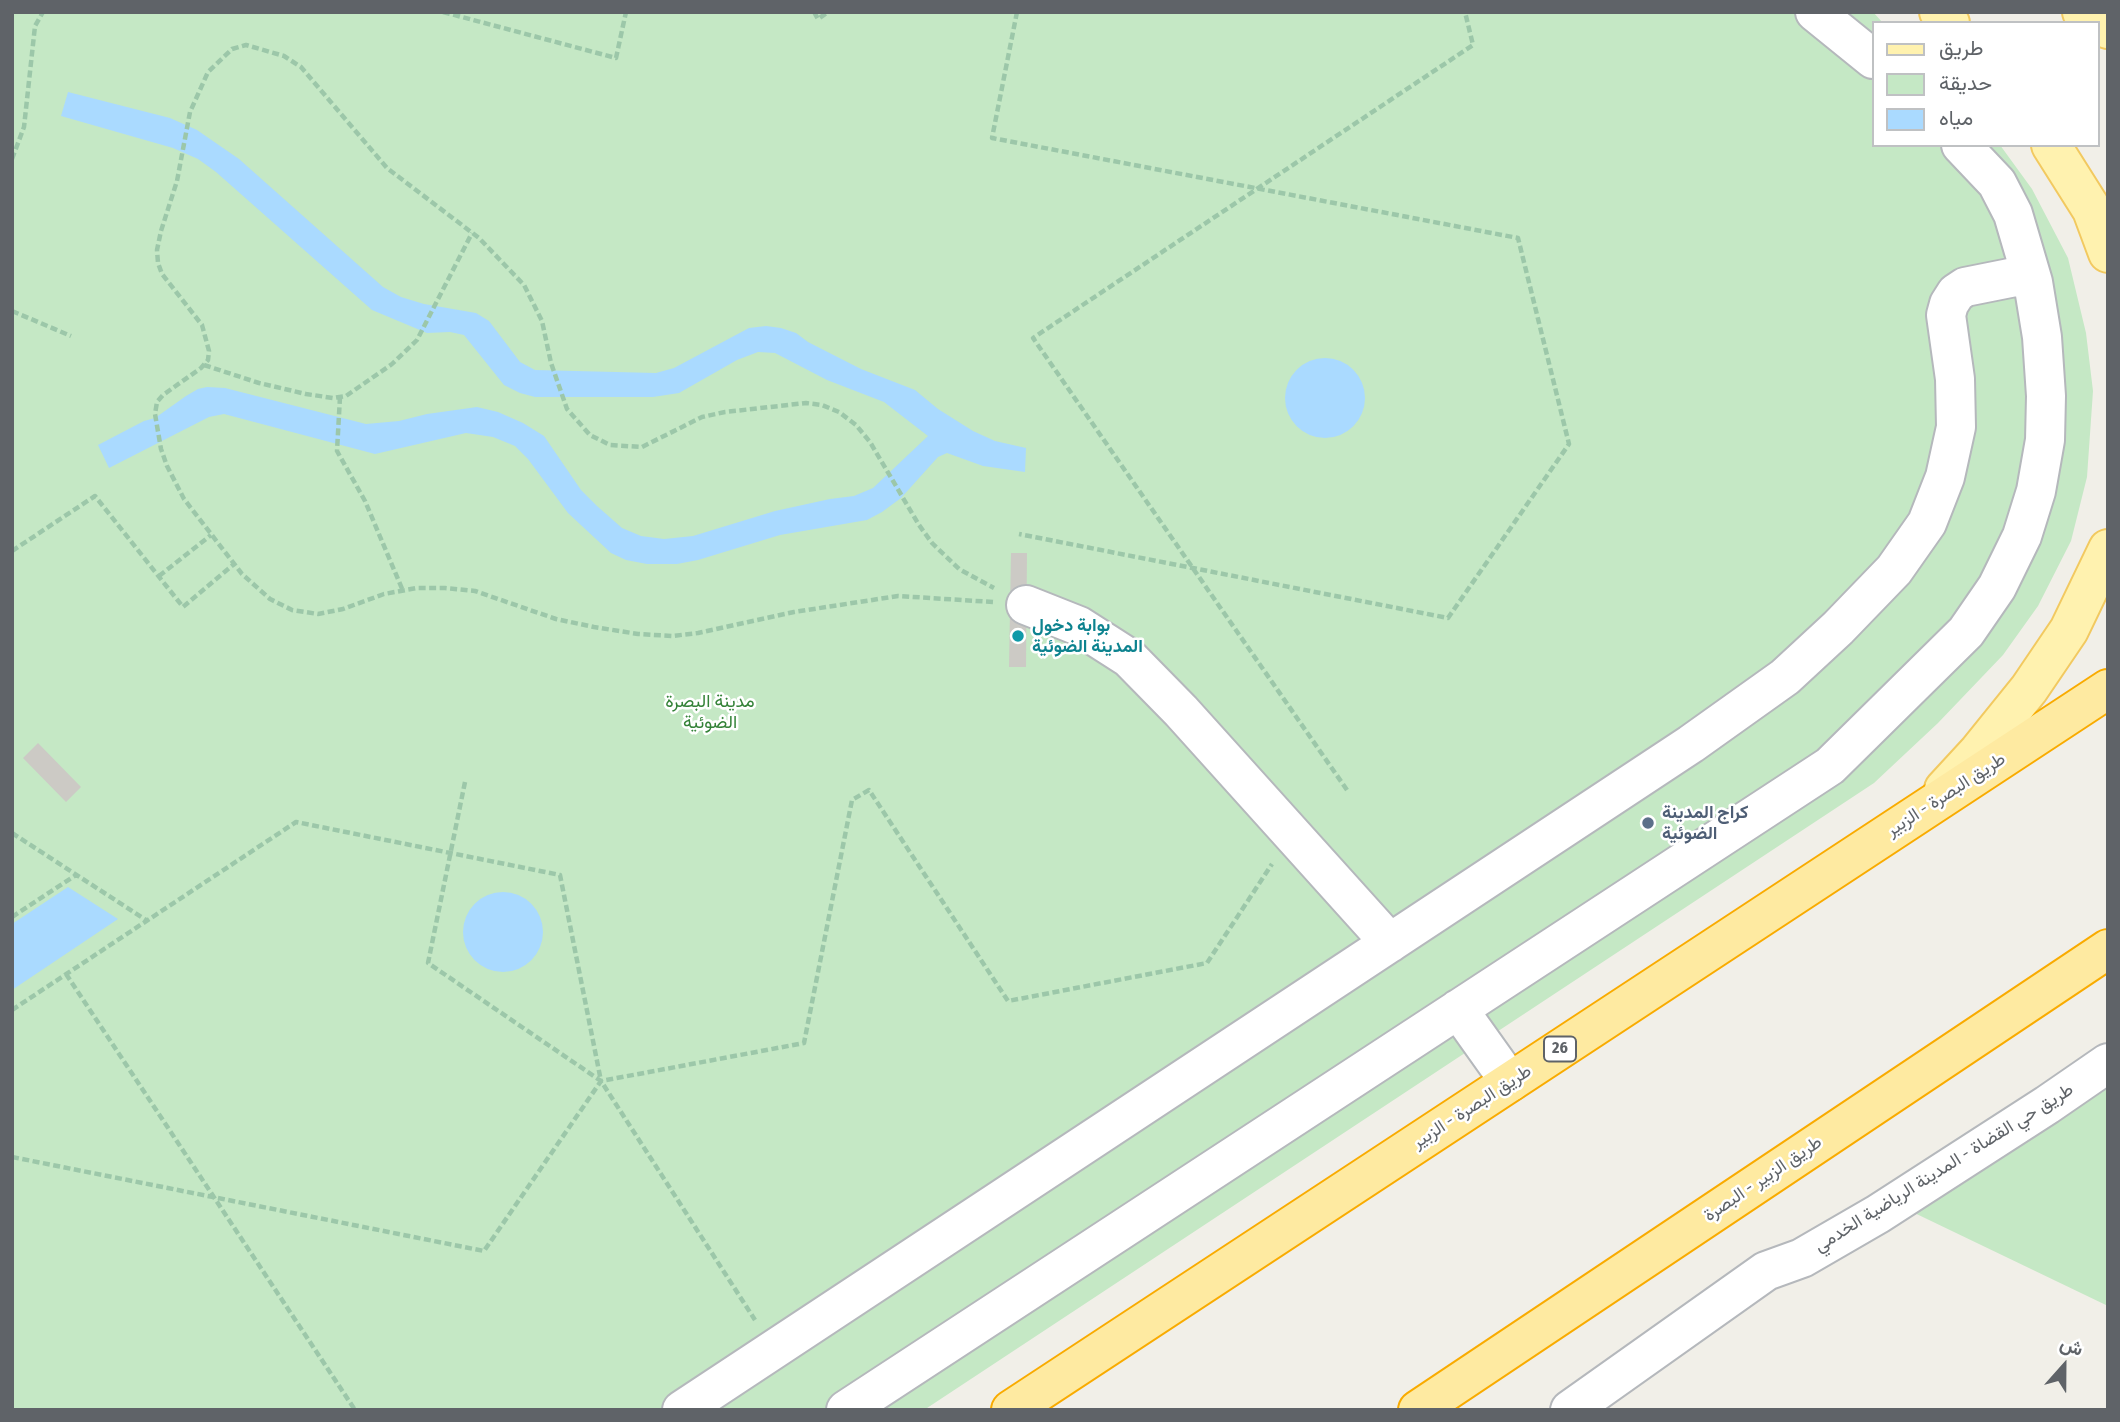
<!DOCTYPE html>
<html>
<head>
<meta charset="utf-8">
<style>
	body { margin:0 }
	#map { position:relative; width:2120px; height:1422px; overflow:hidden; background:#f1efe8; font-family:"Fira Sans Condensed",Vazirmatn,sans-serif }
	canvas { display:block }
	.frame { position:absolute; inset:0; border:14px solid #5f6368; pointer-events:none }
	.legend { position:absolute; left:1872px; top:21px; width:228px; height:126px; box-sizing:border-box; background:#fff; border:2px solid #bfc1c3; margin:0; padding:9px 12px; list-style:none; font-size:21px; color:#5f6368 }
	.legend li { display:flex; align-items:center; gap:14px; height:35px }
	.legend b { width:35px; border:2px solid #bfc1c3 }
	.north { position:absolute; left:2029px; top:1331px; width:70px; height:70px; -webkit-text-stroke:5px #fff; paint-order:stroke; rotate:21deg; font-size:19px; font-weight:700; line-height:28px; text-align:center; color:#5f6368 }
	.north::after { content:''; display:block; margin:auto; width:24px; height:32px; background:#5f6368; clip-path:polygon(50% 0,100% 100%,50% 72%,0 100%) }
</style>
</head>
<body>
<div id="map">
<canvas width="2120" height="1422"></canvas>
<div class="frame"></div>
<ul class="legend">
<li><b style="height:9px;background:#fff2af"></b>طريق</li>
<li><b style="height:19px;background:#c5e8c5"></b>حديقة</li>
<li><b style="height:19px;background:#aadaff"></b>مياه</li>
</ul>
<div class="north">ش</div>
</div>
<script>
const context = document.querySelector('canvas').getContext('2d');
context.lineJoin = 'round';
function paint(path, color) {
  context.fillStyle = color;
  context.fill(path, 'evenodd');
}
function poly(rows) {
  const path = new Path2D();
  for (const r of rows) {
    if (r.length === 3) {
      path.moveTo(r[0] + r[2], r[1]);
      path.arc(r[0], r[1], r[2], 0, 2 * Math.PI);
      continue;
    }
    path.moveTo(r[0], r[1]);
    for (let i = 2; i < r.length; i += 2) path.lineTo(r[i], r[i + 1]);
  }
  return path;
}
function strokePath(path, color, width, dash) {
  context.strokeStyle = color;
  context.lineWidth = width;
  context.lineCap = dash ? 'butt' : 'round';
  context.setLineDash(dash || []);
  context.stroke(path);
}
function write(font, color, halo, rows, align = 'center') {
  context.font = font + ' "Fira Sans Condensed",Vazirmatn,sans-serif';
  context.lineWidth = 5;
  context.setLineDash([]);
  context.textBaseline = 'middle';
  context.strokeStyle = halo;
  context.fillStyle = color;
  for (const [text, x, y, turn = 0] of rows) {
    context.save();
    context.translate(x, y);
    context.rotate((+turn || 0) * Math.PI / 180);
    context.textAlign = isNaN(turn) ? turn : align;
    if (halo) context.strokeText(text, 0, 0);
    context.fillText(text, 0, 0);
    context.restore();
  }
}
const green = poly([
	[12,12,1873,12,1883,23,1873,23,1873,145,2000,145,2032,189,2068,258,2086,333,2093,391,2087,477,2071,541,2038,606,2003,655,1938,723,1874,783,924,1410,12,1410],
	[2108,1085,2108,1306,1902,1207]
]);
const water = poly([
	[68,92,170,118,197,130,239,159,383,287,401,297,424,304,476,313,489,321,520,362,535,370,656,373,674,368,749,328,766,326,781,328,796,333,808,342,861,369,915,390,938,409,973,431,995,441,1026,448,1025,472,983,466,947,453,938,457,901,498,882,512,867,520,780,535,698,560,677,564,647,564,626,560,611,553,568,513,528,459,515,446,493,437,466,433,375,454,224,414,209,417,109,468,98,445,144,421,155,418,186,396,198,389,207,387,225,388,366,424,399,421,427,414,477,407,498,412,523,423,544,436,581,490,597,506,622,528,641,536,664,539,693,536,775,511,830,499,854,496,873,488,928,436,884,402,827,380,775,353,758,352,737,360,679,393,653,397,535,397,520,393,504,385,464,335,450,332,427,333,372,310,216,172,198,159,173,148,61,116],
	[1325,398,40],
	[68,887,118,919,12,990,12,924],
	[503,932,40]
]);
const building = poly([
	[1011,553,1027,553,1026,667,1009,667],
	[38,743,81,787,66,802,23,758]
]);
const path = poly([
	[443,12,616,58,626,12],
	[814,12,818,19,828,12],
	[1017,12,992,138,1518,238,1569,444,1448,618,1019,534],
	[12,159,24,127,35,26,43,12],
	[12,311,71,336],
	[204,365,259,383,306,394,333,398,346,396,392,364,417,340,472,233],
	[340,397,337,451,365,501,403,591],
	[12,551,95,496,183,607,234,564],
	[159,576,211,535],
	[993,602,898,596,794,612,698,633,672,636,638,634,594,627,556,619,475,591,445,588,417,588,384,594,343,609,318,614,292,610,270,599,242,574,184,499,167,466,161,449,155,414,157,402,163,395,201,368,208,360,209,351,202,325,162,274,158,263,157,250,161,231,177,181,190,112,208,72,232,49,246,45,284,56,301,67,387,168,479,238,524,285,542,321,551,363,567,409,590,435,610,445,642,447,702,417,725,412,806,403,822,405,839,412,856,425,870,442,919,525,932,543,959,569,994,588],
	[465,782,428,963,601,1081,755,1320],
	[1347,790,1033,338,1473,45,1465,12],
	[12,833,146,920],
	[12,917,76,875],
	[66,974,355,1410],
	[12,1010,296,822,560,875,601,1081],
	[12,1157,484,1251,601,1081,804,1043,852,800,869,790,1008,1001,1207,963,1272,864]
]);
const minor = poly([
	[1815,12,1873,59],
	[1026,605,1079,626,1129,658,1181,711,1390,943],
	[1458,1009,1510,1082],
	[682,1410,1691,744,1785,677,1838,628,1894,570,1927,523,1945,477,1956,427,1955,379,1946,315,1949,304,1956,293,1965,287,2030,274],
	[846,1410,1830,766,1966,632,1997,587,2022,536,2036,491,2045,440,2046,396,2042,337,2033,282,2013,214,1997,183,1961,145],
	[1570,1410,1766,1271,1802,1258,1878,1214,2047,1105,2108,1063]
]);
const primary = poly([
	[1939,12,1950,23],
	[2082,12,2108,29],
	[2051,145,2092,210,2108,253],
	[1944,789,1979,751,2029,689,2069,630,2108,549]
]);
const trunk = poly([
	[1011,1410,2108,689],
	[1418,1410,2108,949]
]);
const markers = [
	[1018,636,7,"#0f9aa8"],
	[1648,823,7,"#5c6f8a"]
];
const shields = [
	[1560,1049,32]
];
const shieldNames = [
	["26",1560,1049]
];
const cultureNames = [
	["بوابة دخول",1032,626],
	["المدينة الضوئية",1032,647]
];
const parkNames = [
	["مدينة البصرة",710,702],
	["الضوئية",710,723]
];
const streetNames = [
	["طريق البصرة - الزبير",1946,795,-33],
	["طريق البصرة - الزبير",1472,1107,-33],
	["طريق حي القضاة - المدينة الرياضية الخدمي",1944,1168,-32],
	["طريق الزبير - البصرة",1763,1179,-34]
];
const serviceNames = [
	["كراج المدينة",1662,813],
	["الضوئية",1662,834]
];
paint(green, '#c5e8c5');
paint(water, '#aadaff');
paint(building, '#cccac5');
strokePath(minor, '#b5b8bc', 42);
strokePath(primary, '#f2c960', 42);
strokePath(trunk, '#f9ab00', 42);
strokePath(path, '#9cc7a9', 4.5, [7, 3.5]);
strokePath(minor, '#fff', 38);
strokePath(primary, '#fff2af', 38);
strokePath(trunk, '#feeaa1', 38);
for (const [x, y, r, color] of markers) {
  const dot = new Path2D();
  dot.arc(x, y, r, 0, 2 * Math.PI);
  context.fillStyle = color;
  context.fill(dot);
  strokePath(dot, '#fff', 2.5);
}
for (const [x, y, w] of shields) {
  const box = new Path2D();
  box.roundRect(x - w / 2, y - 12.5, w, 25, 5);
  context.fillStyle = '#fff';
  context.fill(box);
  strokePath(box, '#5f6368', 2);
}
write('bold 16px', '#5f6368', null, shieldNames);
write('bold 18px', '#0d838f', '#fff', cultureNames, 'left');
write('18px', '#348238', '#fff', parkNames);
write('18px', '#5f6368', '#fff', streetNames);
write('bold 18px', '#4e5e75', '#fff', serviceNames, 'left');
</script>
</body>
</html>
